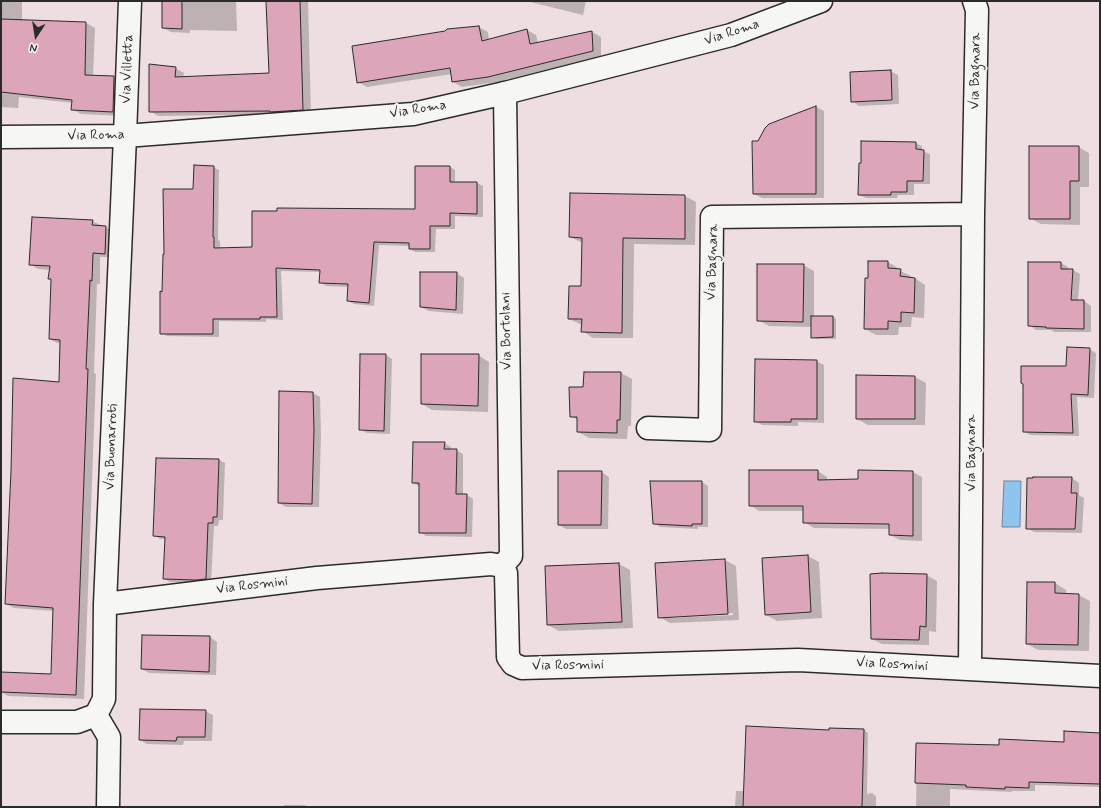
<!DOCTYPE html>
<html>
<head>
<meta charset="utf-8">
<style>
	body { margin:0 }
	#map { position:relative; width:1101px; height:808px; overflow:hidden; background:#eedee1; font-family:Mynerve,sans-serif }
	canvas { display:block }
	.frame { position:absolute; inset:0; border:2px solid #2b2b2b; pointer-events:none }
	.north { position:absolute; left:16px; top:16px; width:40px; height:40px; -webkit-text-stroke:3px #f6f6f2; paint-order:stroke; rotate:192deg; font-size:11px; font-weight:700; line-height:16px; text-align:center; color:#2b2b2b }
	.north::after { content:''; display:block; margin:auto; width:14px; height:18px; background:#2b2b2b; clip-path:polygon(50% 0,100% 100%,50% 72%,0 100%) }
</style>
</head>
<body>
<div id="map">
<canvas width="1101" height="808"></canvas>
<div class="frame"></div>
<div class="north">N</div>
</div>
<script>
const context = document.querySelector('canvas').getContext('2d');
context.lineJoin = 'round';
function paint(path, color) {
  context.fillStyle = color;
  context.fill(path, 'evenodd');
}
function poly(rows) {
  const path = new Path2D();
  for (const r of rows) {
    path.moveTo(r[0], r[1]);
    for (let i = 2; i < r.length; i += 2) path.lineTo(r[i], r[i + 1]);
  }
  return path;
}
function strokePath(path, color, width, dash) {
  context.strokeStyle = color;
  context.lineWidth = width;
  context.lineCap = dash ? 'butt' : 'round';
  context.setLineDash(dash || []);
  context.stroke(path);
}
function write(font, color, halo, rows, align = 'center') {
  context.font = font + ' Mynerve,sans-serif';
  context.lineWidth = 4;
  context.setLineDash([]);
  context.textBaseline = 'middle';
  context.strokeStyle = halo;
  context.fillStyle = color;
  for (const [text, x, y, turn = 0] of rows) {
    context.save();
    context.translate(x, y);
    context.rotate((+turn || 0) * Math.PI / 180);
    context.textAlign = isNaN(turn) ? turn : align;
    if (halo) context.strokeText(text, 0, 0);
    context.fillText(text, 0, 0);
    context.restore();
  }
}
const water = poly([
	[1004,481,1021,481,1020,527,1002,527,1004,481]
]);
const shadow = poly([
	[1,1,22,1,22,20,86,23,95,28,93,77,113,77,122,82,122,116,81,114,72,109,73,103,19,97,18,108,1,107],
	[163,1,236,1,237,31,190,30,190,33,171,32,163,28],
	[267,1,308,1,311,114,158,116,150,111,175,68,184,73,183,78,270,74],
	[526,1,586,1,583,15],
	[479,27,488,32,489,40,527,30,536,35,538,43,592,32,601,37,601,56,497,82,462,87,453,82,452,74,367,87,358,82],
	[890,71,898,75,899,104,859,106,852,101],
	[816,107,824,111,824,198,762,198,754,194,759,142,770,125],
	[915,143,922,146,922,151,930,154,930,184,914,184,914,195,898,195,897,198,866,198,859,195],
	[1078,147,1089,153,1089,187,1080,187,1080,225,1041,224,1030,218],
	[213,167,219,170,218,240,220,241,220,249,253,248,416,210,450,167,455,170,455,183,477,183,483,186,483,217,455,216,455,229,436,229,435,252,415,252,410,249,410,246,379,245,374,306,354,304,348,301,349,287,326,286,320,282,321,272,281,271,283,320,266,319,266,322,219,321,219,337,167,336,161,333,163,293,194,190],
	[571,194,685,196,696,202,695,245,634,244,633,338,593,338,582,331,582,325,569,319,582,287,583,243,570,237],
	[92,221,113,231,113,257,100,257,100,284,97,284,94,373,96,374,84,699,8,696,1,692,1,673,52,675,54,611,14,608,6,604,60,383,61,343,57,343,50,339,52,280,49,278,50,270,38,269,30,264],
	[888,262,898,268,898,270,911,276,911,278,915,278,925,285,924,318,912,317,911,327,899,327,898,335,876,335,865,329,869,280],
	[1061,263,1068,267,1068,270,1073,270,1080,274,1078,301,1084,301,1091,306,1091,332,1054,332,1051,330,1036,330,1029,325],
	[803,265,814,271,814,317,833,317,836,319,836,339,816,339,812,337,812,327,769,326,758,320],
	[456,273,464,278,463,314,429,311,421,307],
	[1089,349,1096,353,1094,398,1077,397,1079,436,1030,435,1024,431,1067,367],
	[386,355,392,359,390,434,367,433,360,429],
	[478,355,489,362,488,412,432,410,422,404],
	[816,361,824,365,824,423,798,422,798,426,762,425,755,421],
	[585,373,621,373,632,379,631,426,628,426,627,439,589,438,578,432,578,420,571,416,584,388],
	[915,377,926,383,925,425,868,425,857,419],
	[313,393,320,397,321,434,319,507,286,507,279,503],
	[444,443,451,447,451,450,456,450,463,454,463,495,467,495,473,499,472,537,426,536,420,532,420,487,413,483],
	[157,459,219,460,225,463,223,520,219,520,218,526,214,526,211,582,203,583,170,582,164,579,166,539,160,539,154,535],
	[818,471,827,477,827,481,859,480,913,472,922,477,922,541,900,540,890,535,890,529,814,528,804,522,804,511,759,511,750,505],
	[601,472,609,477,608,529,566,529,559,525],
	[1034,478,1072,478,1079,483,1079,495,1084,498,1082,533,1034,532,1027,528],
	[702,482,708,486,708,527,698,527,698,529,660,527,654,523],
	[808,556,819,562,822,618,777,621,766,615],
	[725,560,736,566,739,620,670,623,659,617],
	[733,613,733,615,668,618,668,616],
	[619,564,630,570,633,628,559,631,548,625,546,567],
	[926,575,937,581,936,632,929,631,929,645,882,644,872,639],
	[1055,583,1066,590,1066,594,1079,595,1090,601,1089,651,1038,650,1027,644],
	[210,637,217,642,216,675,149,673,142,669],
	[205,711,213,715,212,741,184,741,183,745,147,744,140,740],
	[830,730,864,730,868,733,867,794,872,793,876,796,876,807,735,807,736,791,745,791,830,731],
	[1100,734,1100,787,1035,785,1035,791,1012,791,1011,792,950,789,950,807,916,807,917,744,1000,747,1065,743],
	[284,805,305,805,308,807,284,807]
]);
const building = poly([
	[162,1,182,1,182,29,162,28,162,1],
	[266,1,300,1,303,110,270,112,270,111,149,112,149,64,176,67,175,77,269,73,266,1],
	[1,19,86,22,85,75,114,76,113,112,71,110,72,100,1,92,1,19],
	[479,26,482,41,527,29,530,44,592,31,593,51,488,77,452,82,450,68,357,83,352,46,445,31,447,29,479,26],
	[891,70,892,100,851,102,850,72,891,70],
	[816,106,816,194,753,194,752,141,758,141,765,128,769,124,816,106],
	[861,141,916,142,916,149,924,150,923,181,907,181,907,192,891,192,891,195,858,195,859,163,861,163,861,141],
	[1029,146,1079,146,1079,181,1070,181,1070,219,1029,219,1029,146],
	[194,165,214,166,213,237,214,237,214,248,252,247,252,211,277,211,277,208,415,209,415,166,450,166,450,182,477,182,477,214,450,213,450,226,430,226,430,249,409,249,409,243,374,242,369,303,347,301,348,284,319,283,320,270,276,268,277,317,260,317,260,319,213,319,213,334,160,334,160,291,162,292,163,254,164,254,163,189,193,189,194,165],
	[570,193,685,195,685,239,623,238,622,333,581,332,582,319,568,319,569,286,581,286,582,238,569,237,570,193],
	[32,217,93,220,92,225,106,226,105,254,93,253,92,281,90,280,86,369,88,369,76,695,1,692,1,672,51,674,53,608,5,604,11,471,13,378,59,382,60,340,49,339,51,279,48,279,50,266,29,265,32,217],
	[868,261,888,261,888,268,901,269,900,276,915,278,914,313,901,312,901,322,888,321,888,329,864,329,865,278,868,278,868,261],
	[1028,262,1061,262,1061,269,1073,269,1071,300,1084,300,1084,329,1046,328,1046,327,1028,326,1028,262],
	[757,264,804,264,803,322,757,321,757,264],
	[420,272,457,272,456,310,420,307,420,272],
	[811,316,833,316,833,337,811,338,811,316],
	[1067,347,1090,348,1088,395,1071,394,1073,433,1023,432,1023,384,1021,383,1021,366,1066,366,1067,347],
	[360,354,386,354,384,431,359,430,360,354],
	[421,354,479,354,478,406,421,404,421,354],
	[755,359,817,360,817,419,791,419,791,422,754,422,755,359],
	[584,372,621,372,620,420,617,420,617,433,577,432,577,417,570,417,569,387,583,387,584,372],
	[856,375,915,376,915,419,856,419,856,375],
	[279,391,313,392,314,430,312,504,278,503,279,391],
	[413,442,445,442,444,449,457,449,456,494,467,494,466,533,419,533,419,483,412,483,413,442],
	[156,458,219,459,217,517,213,517,213,523,208,523,206,579,196,580,163,579,165,537,153,536,156,458],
	[749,470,818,470,818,480,858,479,858,470,913,471,913,536,889,535,889,524,803,523,803,506,749,506,749,470],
	[558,471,602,471,601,525,558,525,558,471],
	[1033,477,1072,477,1071,493,1077,493,1075,529,1026,529,1027,478,1033,478,1033,477],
	[650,481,702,481,702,524,692,524,692,526,653,524,650,481],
	[808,555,811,612,765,615,762,558,808,555],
	[725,559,728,614,658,618,655,563,725,559],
	[619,563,622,622,547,625,545,566,619,563],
	[882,573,927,574,926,627,920,626,919,640,871,639,870,574,882,573],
	[1027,582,1055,582,1055,593,1079,594,1078,645,1026,644,1027,582],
	[142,635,210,636,209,672,141,669,142,635],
	[140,709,206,710,205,737,177,737,176,741,139,740,140,709],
	[746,726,829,730,829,728,864,729,862,807,743,807,746,726],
	[1064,731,1100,733,1100,784,1029,782,1029,788,1005,787,1005,789,966,787,966,785,915,783,916,743,999,745,999,739,1064,742,1064,731]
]);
const minor = poly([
	[648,428,710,430,712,217,973,214],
	[502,566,511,556,505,93],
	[105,604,317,578,491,564,502,566,506,573,508,657,513,664,522,668,798,660,1100,676],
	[970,669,973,214,977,10,974,1],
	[96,715,109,737,108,807],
	[1,722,77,722,96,715,104,699,105,604,125,136]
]);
const tertiary = poly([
	[125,136,130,1]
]);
const secondary = poly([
	[1,137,125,136,413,114,505,93,731,35,821,1]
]);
const streetNames = [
	["Via Roma",732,33,-18],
	["Via Villetta",128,69,-88],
	["Via Bagnara",976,71,-89],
	["Via Roma",418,110,-9],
	["Via Roma",96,136,-1],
	["Via Bagnara",713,262,-88],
	["Via Bortolani",507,331,-91],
	["Via Buonarroti",112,447,-88],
	["Via Bagnara",972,453,-90],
	["Via Rosmini",252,586,-7],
	["Via Rosmini",892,665,3],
	["Via Rosmini",568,666,-1]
];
paint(water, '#8fc4ed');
strokePath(water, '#67879f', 1);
paint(shadow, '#0003');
paint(building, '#dca5ba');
strokePath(building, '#2b2b2b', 1);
strokePath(minor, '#2b2b2b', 25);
strokePath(tertiary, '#2b2b2b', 25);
strokePath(secondary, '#2b2b2b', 25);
strokePath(minor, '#f6f6f2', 22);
strokePath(tertiary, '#f6f6f2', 22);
strokePath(secondary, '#f6f6f2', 22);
write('14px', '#2b2b2b', '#f6f6f2', streetNames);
</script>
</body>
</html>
